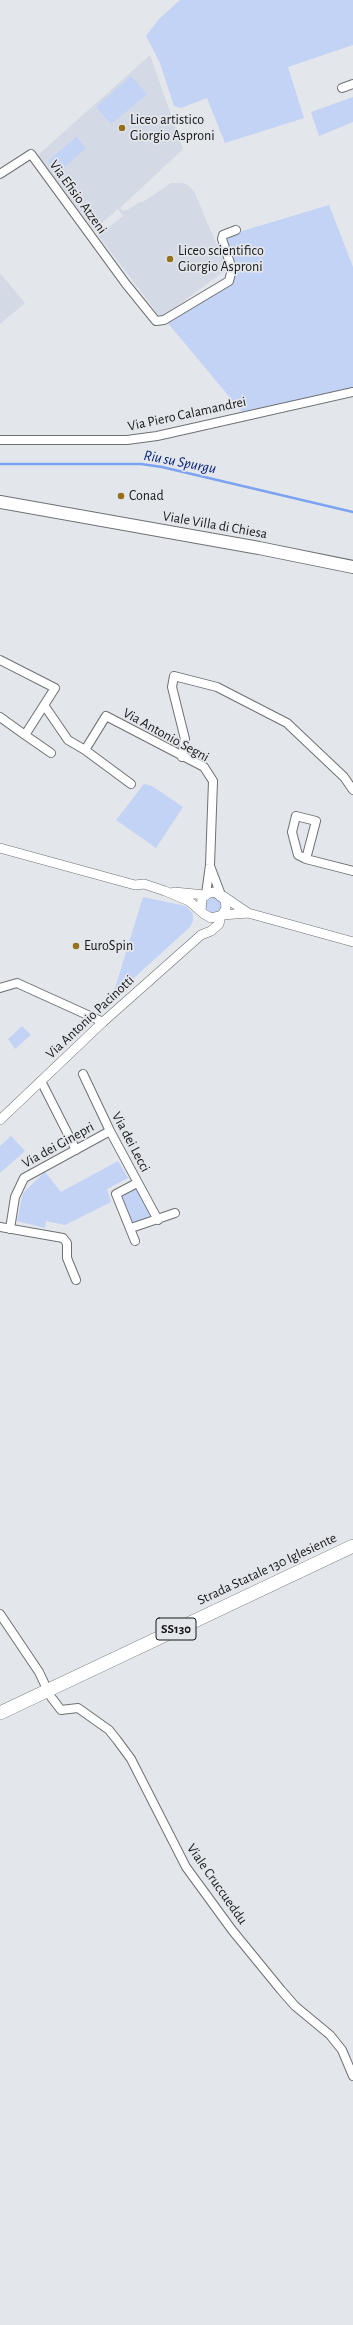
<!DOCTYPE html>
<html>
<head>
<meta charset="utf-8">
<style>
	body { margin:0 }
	canvas { display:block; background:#e3e6eb }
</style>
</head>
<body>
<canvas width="353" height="2325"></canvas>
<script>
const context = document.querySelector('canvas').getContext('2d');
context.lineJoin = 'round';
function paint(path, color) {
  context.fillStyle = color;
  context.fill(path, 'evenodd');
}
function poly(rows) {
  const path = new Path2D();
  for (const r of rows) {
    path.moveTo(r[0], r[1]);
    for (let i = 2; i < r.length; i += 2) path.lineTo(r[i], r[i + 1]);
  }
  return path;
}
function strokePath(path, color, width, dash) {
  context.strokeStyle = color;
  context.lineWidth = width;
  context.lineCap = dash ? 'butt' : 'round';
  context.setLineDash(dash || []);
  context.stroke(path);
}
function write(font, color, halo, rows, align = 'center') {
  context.font = font + ' "Alegreya Sans",sans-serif';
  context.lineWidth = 3.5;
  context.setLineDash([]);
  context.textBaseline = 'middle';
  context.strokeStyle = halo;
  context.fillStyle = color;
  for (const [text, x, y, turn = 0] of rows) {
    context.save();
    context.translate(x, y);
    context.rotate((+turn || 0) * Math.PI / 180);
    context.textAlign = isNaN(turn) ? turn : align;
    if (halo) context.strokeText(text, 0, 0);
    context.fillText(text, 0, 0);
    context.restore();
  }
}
const built = poly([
	[150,55,183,149,120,208,123,211,127,210,140,202,143,202,171,183,182,183,188,185,194,191,227,269,161,318,98,235,123,216,118,209,94,230,38,155],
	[0,273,25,303,0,324]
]);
const green = poly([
	[180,0,353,0,353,45,288,67,304,118,225,143,207,98,181,108,174,106,160,63,146,36,159,19],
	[131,76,147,94,111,124,96,107],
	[353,97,353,122,319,136,311,112],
	[76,137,86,148,58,173,48,161],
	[329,205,353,267,353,389,242,412,167,322,234,281,236,268,224,240,229,235],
	[144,784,152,786,183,807,156,848,116,820],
	[209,896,220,897,223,908,215,916,204,911,204,900],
	[143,897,186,906,193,914,193,921,190,927,112,998],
	[22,1026,31,1035,15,1049,8,1039],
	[11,1136,25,1151,0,1173,0,1146],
	[118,1161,128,1178,107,1189,111,1202,65,1225,46,1221,45,1228,17,1221,23,1193,45,1172,61,1192],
	[137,1186,152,1215,132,1224,119,1195]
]);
const stream = poly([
	[0,464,141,464,162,467,353,512]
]);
const minor = poly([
	[342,88,353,84],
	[0,174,31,154,126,284,156,321,164,320,229,281,232,269,222,239,223,235,236,230],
	[0,440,127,440,157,436,353,392],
	[0,660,55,688,25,735,0,717],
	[44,705,68,740,85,750,106,716,204,767,213,781,210,865,206,894],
	[25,735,51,753],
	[85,750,131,784],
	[182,757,185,739,172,687,174,676,217,687,287,723,344,777,353,790],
	[306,859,316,821,296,816,292,832,298,855,306,859,353,871],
	[210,866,221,895],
	[0,988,17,983,103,1022],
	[83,1074,110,1131,158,1220],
	[41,1081,76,1150],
	[0,1227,63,1238,67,1243,67,1258,76,1280],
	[131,1228,175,1213],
	[10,1229,15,1197,24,1178,110,1131],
	[135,1241,116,1194,137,1183],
	[0,1614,39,1672,46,1687],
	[51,1697,61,1710,78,1708,109,1730,117,1740,131,1759,186,1867,232,1930,281,1990,295,2006,330,2035,342,2050,353,2076]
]);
const tertiary = poly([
	[0,848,135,885,144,884,165,891,189,901,204,914,211,918,222,915,248,913],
	[174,892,205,895],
	[223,896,248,913,353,942],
	[201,911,202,898,209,893,215,892,225,900,226,908,222,915],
	[0,1120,103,1022,201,935,211,931,219,924,221,915]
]);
const primary = poly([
	[0,502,259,548,353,567]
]);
const trunk = poly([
	[0,1713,353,1546]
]);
const markers = [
	[122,128,4,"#95711a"],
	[170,259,4,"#95711a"],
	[121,496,4,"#95711a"],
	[76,946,4,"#95711a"]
];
const shields = [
	[176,1629,40]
];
const shieldNames = [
	["SS130",176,1629]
];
const poiNames = [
	["Liceo artistico",130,120],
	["Giorgio Asproni",130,136],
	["Liceo scientifico",178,251],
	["Giorgio Asproni",178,267],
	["Conad",129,496],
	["EuroSpin",84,946]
];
const streetNames = [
	["Via Efisio Atzeni",78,197,54],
	["Via Piero Calamandrei",187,414,-12],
	["Viale Villa di Chiesa",215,525,10],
	["Via Antonio Segni",166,735,29],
	["Via Antonio Pacinotti",90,1017,-43],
	["Via dei Lecci",131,1142,62],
	["Via dei Ginepri",58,1145,-29],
	["Strada Statale 130 Iglesiente",267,1569,-25],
	["Viale Cruccueddu",217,1884,55]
];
const waterNames = [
	["Riu su Spurgu",180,462,11]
];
paint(built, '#d3d9e5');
paint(green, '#c3d3f5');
strokePath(stream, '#7ca2f2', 2.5);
strokePath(minor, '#6e7074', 10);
strokePath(tertiary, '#6e7074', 10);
strokePath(primary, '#6e7074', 14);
strokePath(trunk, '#6e7074', 14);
strokePath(minor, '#fff', 8);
strokePath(tertiary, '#fff', 9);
strokePath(primary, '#fff', 12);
strokePath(trunk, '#fff', 13);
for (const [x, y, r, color] of markers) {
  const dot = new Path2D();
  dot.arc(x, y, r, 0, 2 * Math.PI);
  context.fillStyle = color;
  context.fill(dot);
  strokePath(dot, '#e3e6eb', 1.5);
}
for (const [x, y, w] of shields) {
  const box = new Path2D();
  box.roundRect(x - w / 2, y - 11, w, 22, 3);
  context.fillStyle = '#e3e6eb';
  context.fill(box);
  strokePath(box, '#161719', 1);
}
write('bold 13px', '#161719', null, shieldNames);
write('14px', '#161719', '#e3e6eb', poiNames, 'left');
write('14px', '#161719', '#e3e6eb', streetNames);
write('italic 15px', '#05207a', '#e3e6eb', waterNames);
</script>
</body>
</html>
